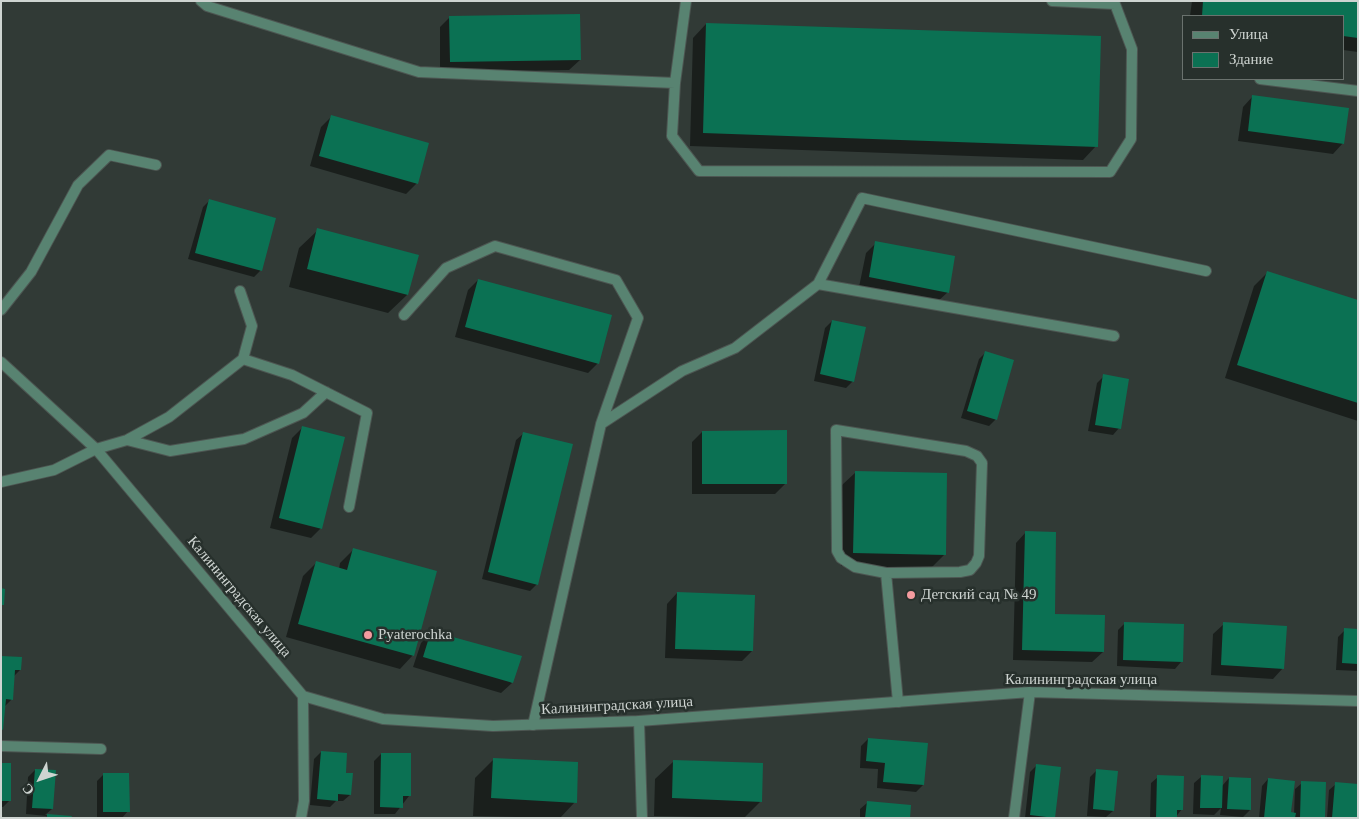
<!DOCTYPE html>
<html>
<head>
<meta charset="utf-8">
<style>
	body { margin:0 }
	#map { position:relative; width:1359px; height:819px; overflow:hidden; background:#313a36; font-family:"Times New Roman",serif }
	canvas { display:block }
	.frame { position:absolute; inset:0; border:2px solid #ced4d1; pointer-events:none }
	.legend { position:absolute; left:1182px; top:15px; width:162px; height:65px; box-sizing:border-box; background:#27302c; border:1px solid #6a726e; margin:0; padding:6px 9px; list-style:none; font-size:15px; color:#ced4d1 }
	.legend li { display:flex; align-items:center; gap:10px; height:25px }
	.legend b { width:25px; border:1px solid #6a726e }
	.north { position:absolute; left:15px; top:754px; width:50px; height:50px; -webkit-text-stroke:4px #27302c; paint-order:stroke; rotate:229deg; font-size:14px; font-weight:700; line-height:20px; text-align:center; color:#ced4d1 }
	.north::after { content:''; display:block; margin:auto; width:18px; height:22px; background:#ced4d1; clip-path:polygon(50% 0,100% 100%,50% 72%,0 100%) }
</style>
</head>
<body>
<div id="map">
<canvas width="1359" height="819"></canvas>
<div class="frame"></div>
<ul class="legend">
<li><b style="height:6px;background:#588371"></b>Улица</li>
<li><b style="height:14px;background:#0b7153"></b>Здание</li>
</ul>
<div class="north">С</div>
</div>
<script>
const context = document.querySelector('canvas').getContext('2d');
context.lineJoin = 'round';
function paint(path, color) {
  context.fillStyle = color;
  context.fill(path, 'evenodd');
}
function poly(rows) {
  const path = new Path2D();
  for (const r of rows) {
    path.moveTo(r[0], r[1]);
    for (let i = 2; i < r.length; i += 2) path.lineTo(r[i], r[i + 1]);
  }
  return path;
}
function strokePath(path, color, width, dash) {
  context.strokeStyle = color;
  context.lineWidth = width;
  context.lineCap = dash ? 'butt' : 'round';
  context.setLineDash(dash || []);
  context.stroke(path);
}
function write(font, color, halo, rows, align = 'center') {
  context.font = font + ' "Times New Roman",serif';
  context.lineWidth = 5;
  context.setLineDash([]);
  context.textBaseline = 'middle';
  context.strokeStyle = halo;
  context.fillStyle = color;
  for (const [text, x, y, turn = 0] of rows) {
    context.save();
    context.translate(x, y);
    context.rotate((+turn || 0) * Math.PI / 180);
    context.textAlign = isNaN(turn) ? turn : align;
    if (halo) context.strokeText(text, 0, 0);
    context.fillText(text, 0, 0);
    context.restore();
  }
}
const shadow = poly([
	[1192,1,1358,1,1358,52,1343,50,1343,16,1190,16],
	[450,17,580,60,569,70,440,72,440,27],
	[706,24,1096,146,1083,160,690,146,693,38],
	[1253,96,1343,143,1333,154,1238,141,1243,107],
	[331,117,417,183,406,194,310,166,321,127],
	[209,201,275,218,260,271,254,277,188,259,203,207],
	[318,230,417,255,407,295,388,313,289,287,299,248],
	[876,243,948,292,937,302,859,287,866,253],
	[1267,273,1358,302,1358,421,1225,378,1254,286],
	[478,280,598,363,588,373,455,337,468,290],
	[832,321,853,381,846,388,814,381,825,328],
	[985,353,996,419,989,426,961,418,979,359],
	[1104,376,1119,428,1113,435,1088,431,1097,383],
	[302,428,321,528,311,538,270,528,292,438],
	[702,432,786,483,775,494,692,494,692,442],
	[523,434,537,584,530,591,482,579,516,440],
	[856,472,944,555,931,568,841,566,842,485],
	[1026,532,1053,615,1103,652,1092,662,1013,660,1016,543],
	[354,549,413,655,400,669,286,637,303,576,316,563,339,569,340,563],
	[677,593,752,651,742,661,665,658,667,604],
	[1125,623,1181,662,1175,669,1117,666,1118,630],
	[1224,624,1283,668,1273,679,1211,675,1213,634],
	[1345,630,1358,630,1358,671,1336,670,1338,637],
	[431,632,512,683,501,693,413,667,421,643],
	[1,657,20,670,14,676,12,699,5,706,1,730],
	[868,739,923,785,916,792,877,788,878,769,860,768,861,746],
	[321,752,344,774,350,795,343,801,336,801,330,807,310,805,314,759],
	[381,754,409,796,395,814,374,814,374,761],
	[494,759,575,802,560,818,473,816,475,778],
	[674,761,761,801,744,818,654,816,655,779],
	[1,764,10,800,3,807,1,807],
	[1037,765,1053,818,1025,818,1030,772],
	[35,770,52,809,45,815,70,818,46,818,47,816,26,814,28,777],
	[1097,770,1113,811,1106,817,1087,816,1090,777],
	[104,774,128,811,122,818,97,818,97,781],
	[1158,777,1182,809,1175,818,1150,818,1151,783],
	[1201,777,1222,786,1229,778,1251,795,1250,810,1243,817,1220,815,1221,808,1214,815,1193,814,1194,783],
	[1268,779,1290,814,1294,814,1295,789,1302,783,1324,818,1259,818,1262,786],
	[1336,784,1358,818,1327,818,1329,790],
	[867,803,909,818,860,818,860,809]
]);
const building = poly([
	[1203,1,1358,1,1358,38,1343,36,1343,16,1202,16],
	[580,14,581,60,450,62,449,16],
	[706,23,1101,36,1098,147,703,133],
	[1252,95,1349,108,1344,144,1248,131],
	[331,115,429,143,418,184,319,156],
	[209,199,276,218,262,271,195,253],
	[317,228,419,255,408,295,307,269],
	[875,241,955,256,949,293,869,277],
	[1267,271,1358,300,1358,403,1237,365],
	[478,279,612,315,599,364,465,327],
	[832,320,866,327,854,382,820,374],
	[985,351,1014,360,997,420,967,411],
	[1103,374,1129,379,1121,429,1095,425],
	[302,426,345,437,322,529,279,518],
	[787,430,787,484,702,484,702,431],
	[523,432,573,444,538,585,488,572],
	[855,471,947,473,946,555,853,553],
	[1025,531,1056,532,1055,614,1105,615,1104,652,1022,650],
	[353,548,437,571,414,656,298,624,316,561,347,570],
	[1,588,5,589,4,605,1,605],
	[677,592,755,595,753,651,675,649],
	[1124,622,1184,624,1183,662,1123,660],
	[1223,622,1287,626,1284,669,1221,665],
	[1344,628,1358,629,1358,664,1342,663],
	[431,631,522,656,513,683,423,657],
	[1,656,22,657,21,670,15,670,13,700,6,699,3,730,1,729],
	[868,738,928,743,924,785,883,782,885,763,866,761],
	[321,751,347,753,346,773,353,773,351,795,338,794,338,801,317,799],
	[381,753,411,753,411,796,403,796,403,808,380,807],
	[493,758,578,762,577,803,491,798],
	[673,760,763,763,762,802,672,798],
	[1,763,11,763,11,801,1,801],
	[1036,764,1061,767,1055,818,1030,815],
	[35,769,56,770,53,809,32,808],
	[1096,769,1118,771,1114,811,1093,809],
	[103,773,129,773,130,812,103,812],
	[1157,775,1184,776,1183,810,1177,810,1177,818,1156,818],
	[1201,775,1223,776,1222,808,1200,808],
	[1229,777,1251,778,1251,810,1227,809],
	[1268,778,1295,781,1291,812,1296,813,1295,818,1264,818],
	[1301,781,1326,782,1325,818,1300,818],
	[1335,782,1358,784,1358,818,1332,818],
	[867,801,911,805,910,818,865,818],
	[47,814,72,816,71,818,47,818]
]);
const service = poly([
	[201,1,207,6,419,72,675,83],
	[686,1,675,83,672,136,699,171,1110,172,1131,139,1132,49,1115,4,1052,1],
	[1260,79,1358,91],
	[818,284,1114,336],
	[1,310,31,272,78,185,109,155,156,165],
	[404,315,446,268,495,246,616,280,638,318,601,424,533,725],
	[243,359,292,375,367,413,349,507],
	[601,424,682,371,735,348,818,284,862,198,1206,271],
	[127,440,170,451,244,439,303,413,326,392],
	[96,449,127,440,169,417,243,359,252,326,240,291],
	[886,573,855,567,841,558,837,551,836,430,966,451,977,456,982,463,979,556,976,563,970,570,960,572,886,573,898,702],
	[639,721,642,818]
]);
const minor = poly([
	[96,449,303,696,383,719,493,726,639,721,1030,692,1358,701],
	[1,746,101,749],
	[301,818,304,801,303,696],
	[1014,818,1030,692]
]);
const tertiary = poly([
	[1,362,96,449,54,470,1,482]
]);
const markers = [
	[911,595,5,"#f49b9f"],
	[368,635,5,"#f49b9f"]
];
const poiNames = [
	["Детский сад № 49",921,595],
	["Pyaterochka",378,635]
];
const streetNames = [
	["Калининградская улица",239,597,50],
	["Калининградская улица",1081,680],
	["Калининградская улица",617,706,-3]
];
paint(shadow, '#0007');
paint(building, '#0b7153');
strokePath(service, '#4d5652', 12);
strokePath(minor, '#4d5652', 12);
strokePath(tertiary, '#4d5652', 12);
strokePath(service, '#588371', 10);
strokePath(minor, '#588371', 10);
strokePath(tertiary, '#588371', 10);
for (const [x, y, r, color] of markers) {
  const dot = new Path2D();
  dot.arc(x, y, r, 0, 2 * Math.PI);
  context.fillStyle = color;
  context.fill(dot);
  strokePath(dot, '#27302c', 2);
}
write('15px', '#ced4d1', '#27302c', poiNames, 'left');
write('15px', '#ced4d1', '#27302c', streetNames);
</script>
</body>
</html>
